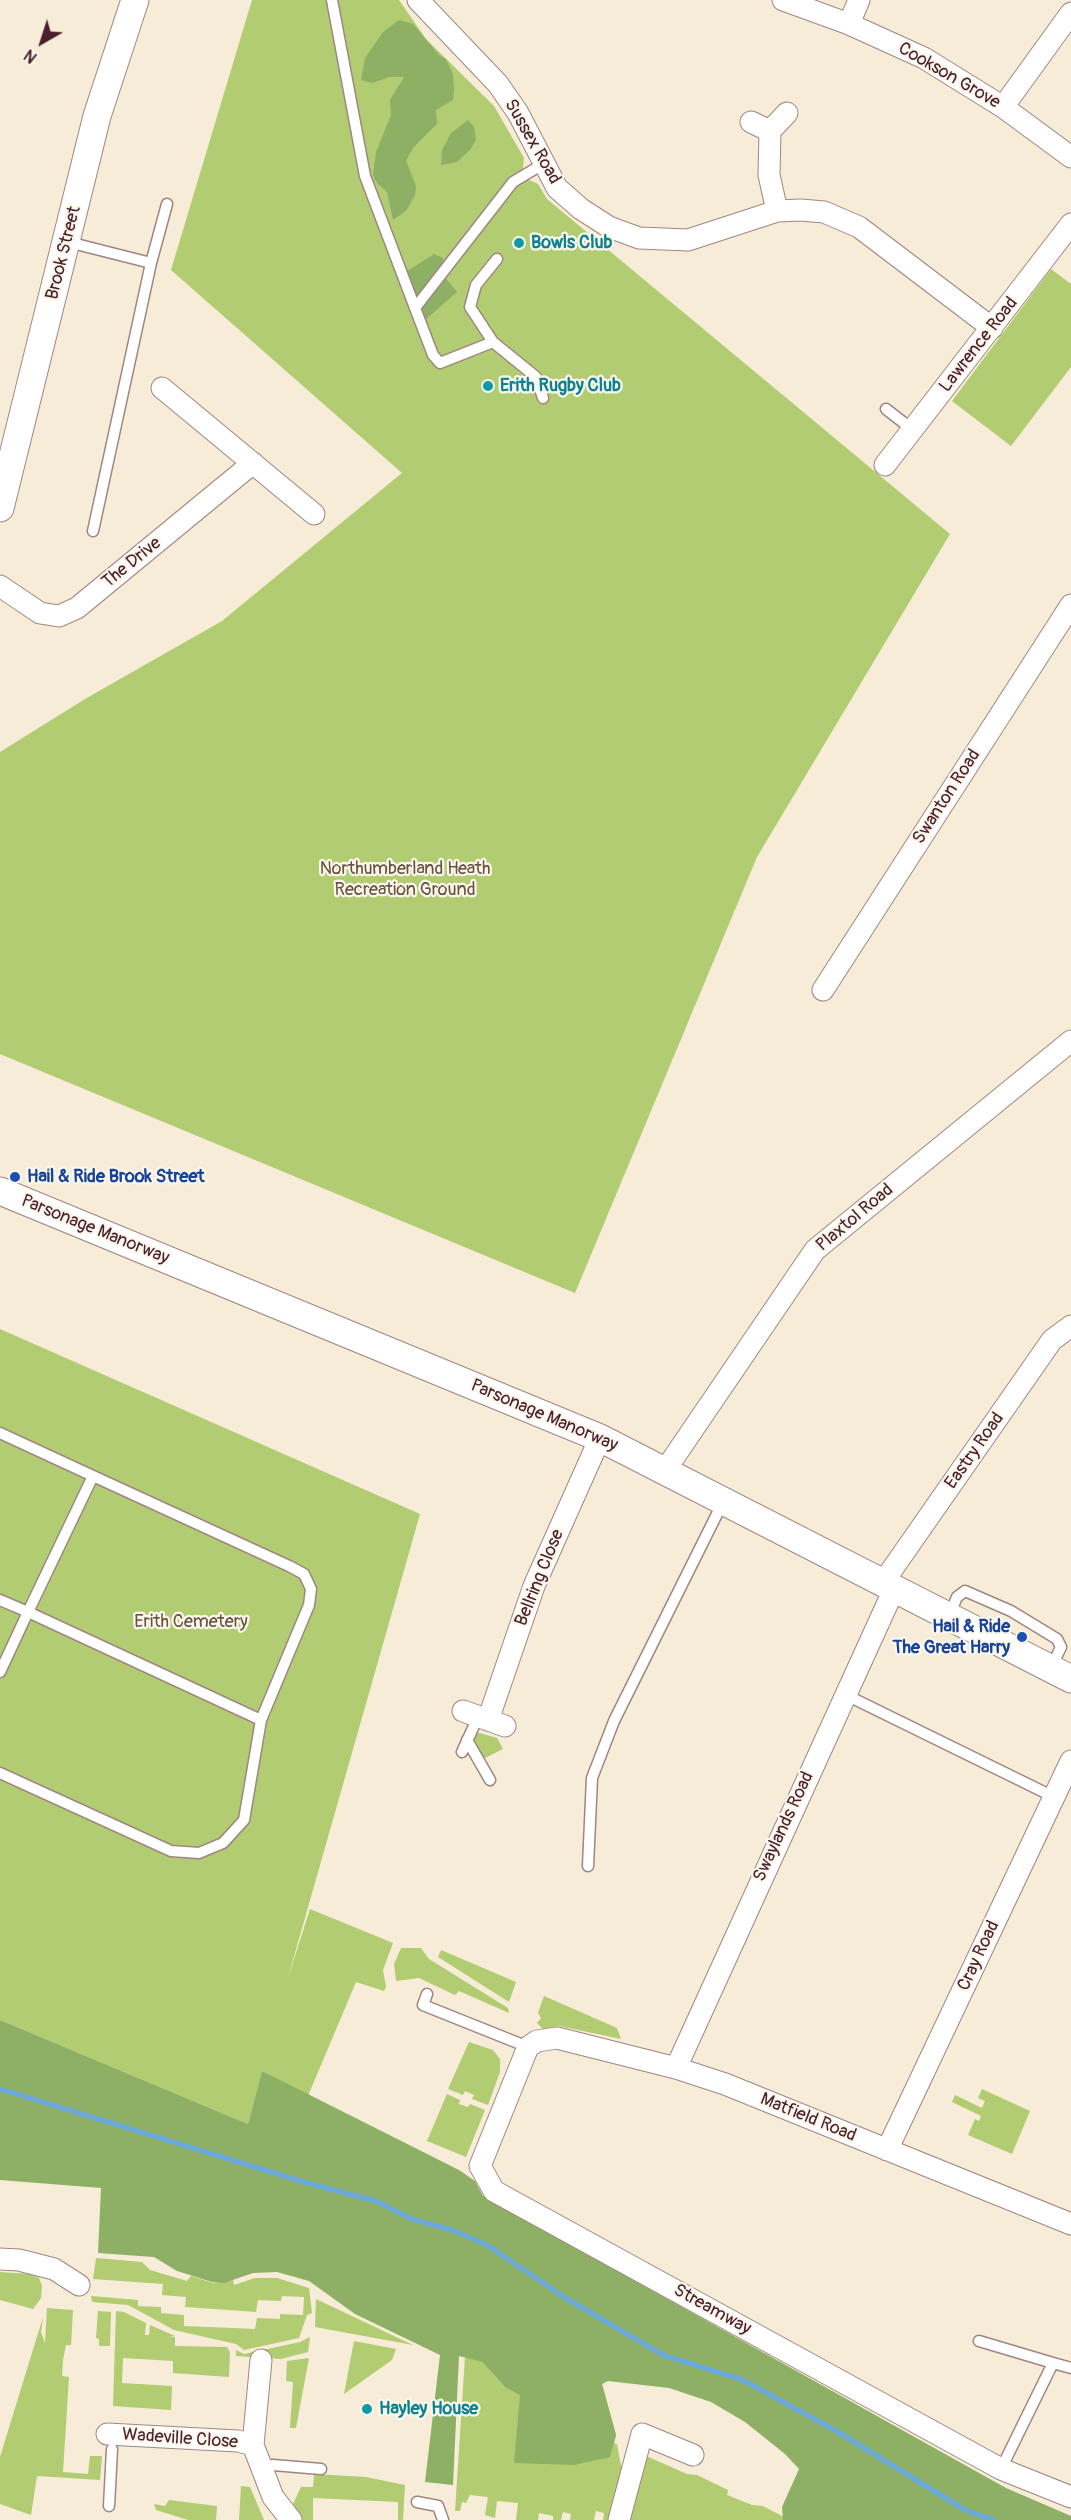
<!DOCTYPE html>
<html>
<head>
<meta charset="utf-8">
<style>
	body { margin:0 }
	#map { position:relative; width:1071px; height:2520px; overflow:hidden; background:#f6ecd7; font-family:Pangolin,sans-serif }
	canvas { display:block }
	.north { position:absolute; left:12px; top:12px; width:60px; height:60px; -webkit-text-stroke:4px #fbf7ec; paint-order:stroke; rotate:219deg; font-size:16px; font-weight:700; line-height:24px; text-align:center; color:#4a1f2b }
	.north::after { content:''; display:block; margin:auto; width:21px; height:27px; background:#4a1f2b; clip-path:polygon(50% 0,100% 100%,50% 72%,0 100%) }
</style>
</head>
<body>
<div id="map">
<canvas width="1071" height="2520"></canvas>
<div class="north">N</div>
</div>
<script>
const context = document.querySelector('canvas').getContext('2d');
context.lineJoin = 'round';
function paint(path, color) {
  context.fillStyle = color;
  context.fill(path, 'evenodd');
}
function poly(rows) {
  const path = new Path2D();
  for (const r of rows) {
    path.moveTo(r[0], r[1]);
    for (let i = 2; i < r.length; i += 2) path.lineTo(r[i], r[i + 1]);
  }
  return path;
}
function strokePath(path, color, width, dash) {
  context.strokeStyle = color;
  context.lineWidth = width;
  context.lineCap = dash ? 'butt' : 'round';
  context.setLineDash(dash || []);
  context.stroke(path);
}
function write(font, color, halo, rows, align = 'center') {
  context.font = font + ' Pangolin,sans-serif';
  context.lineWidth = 4.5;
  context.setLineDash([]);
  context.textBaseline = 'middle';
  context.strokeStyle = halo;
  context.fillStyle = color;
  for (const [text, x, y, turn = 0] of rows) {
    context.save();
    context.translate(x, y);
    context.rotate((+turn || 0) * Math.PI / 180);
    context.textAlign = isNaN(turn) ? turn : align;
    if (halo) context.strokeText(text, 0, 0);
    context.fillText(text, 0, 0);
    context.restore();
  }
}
const green = poly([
	[252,0,399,0,426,39,494,106,524,158,523,168,529,180,538,184,547,199,950,534,757,857,575,1293,0,1054,0,752,85,699,222,621,402,473,171,270],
	[1051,269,1071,284,1071,367,1011,446,952,401],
	[0,1329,420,1514,287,1981,310,1909,393,1943,383,1970,386,1987,384,1991,356,1982,308,2096,262,2071,248,2124,0,2020],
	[476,1732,497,1738,503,1749,483,1759,473,1740],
	[401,1948,421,1948,429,1959,508,2008,509,2013,459,1991,455,1995,419,1978,396,1981,394,1964],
	[441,1950,516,1982,509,2002,438,1957],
	[544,1996,617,2028,621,2039,559,2026,543,2029,537,2023,541,2018,538,2013],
	[469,2042,493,2050,500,2059,500,2072,488,2105,472,2099,474,2095,465,2091,463,2095,448,2089],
	[982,2089,1030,2111,1012,2154,968,2135,975,2119,979,2121,981,2116,952,2102,955,2095,982,2108,985,2101,978,2098],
	[447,2094,460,2100,459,2104,468,2107,470,2104,485,2110,466,2157,427,2141],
	[96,2258,142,2262,150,2270,187,2281,191,2276,213,2283,233,2280,234,2285,255,2278,277,2278,309,2288,312,2313,307,2315,299,2338,244,2350,236,2344,174,2330,128,2305,92,2302,91,2296,138,2300,138,2306,161,2307,161,2313,184,2315,184,2326,255,2329,257,2318,280,2319,280,2314,303,2315,304,2297,282,2296,281,2301,258,2300,256,2312,185,2307,186,2297,162,2295,163,2284,93,2279],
	[0,2272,29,2274,39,2278,42,2286,41,2298,33,2309,0,2300],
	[316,2299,413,2345,315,2327],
	[47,2308,73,2310,71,2345,66,2345,63,2360,62,2376,69,2377,63,2472,88,2474,90,2456,102,2456,100,2480,37,2476,31,2515,0,2504,0,2457,43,2317,41,2332,45,2343],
	[98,2311,111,2312,110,2346,99,2346,99,2339,96,2338],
	[116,2311,124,2312,146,2323,145,2335,149,2335,150,2325,175,2336,169,2336,175,2337,175,2346,227,2347,230,2352,229,2377,173,2373,173,2361,123,2358,122,2383,172,2386,171,2410,113,2406],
	[310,2337,308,2352,281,2359,236,2356,236,2350,244,2354,300,2342],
	[354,2341,396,2349,392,2360,344,2394],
	[465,2357,482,2362,504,2386,602,2384,616,2435,614,2443,617,2444,621,2466,626,2467,611,2520,603,2520,604,2513,596,2511,594,2520,570,2520,571,2514,563,2512,561,2520,553,2520,553,2516,539,2513,538,2520,516,2520,518,2503,497,2501,495,2518,485,2515,488,2497,470,2495,466,2503,462,2502,460,2511,455,2511],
	[309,2358,296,2428,290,2428,293,2382,286,2381,287,2361],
	[644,2455,687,2474,697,2475,728,2490,727,2495,752,2505,763,2506,790,2520,627,2520],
	[314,2474,366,2477,405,2485,403,2520,398,2520,398,2502,313,2498,313,2520,301,2520,290,2510,301,2487,313,2487],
	[241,2486,250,2487,264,2520,239,2520],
	[169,2500,217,2506,216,2520,188,2520,156,2510,154,2504,165,2506]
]);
const forest = poly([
	[399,20,413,24,439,55,446,59,453,74,454,91,453,100,436,110,437,124,413,148,406,161,416,186,415,195,406,211,393,220,387,192,377,183,373,175,376,152,391,115,390,100,404,77,390,77,372,83,361,80,365,58,383,32],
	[468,120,474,127,476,140,470,150,457,162,441,165,442,150,451,133],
	[434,254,443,258,444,276,457,292,425,320,406,272],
	[0,2020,248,2124,262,2071,459,2170,475,2181,483,2196,1006,2488,1071,2516,1071,2520,783,2520,782,2507,799,2469,785,2454,745,2422,711,2402,669,2388,608,2381,602,2384,616,2435,610,2457,574,2465,514,2463,520,2395,505,2387,482,2362,459,2356,453,2485,425,2482,440,2355,355,2314,309,2281,277,2272,253,2273,224,2283,212,2282,177,2271,154,2257,98,2253,101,2188,0,2180]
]);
const stream = poly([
	[0,2089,307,2183,376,2201,412,2219,452,2230,487,2245,564,2297,663,2355,743,2380,838,2432,965,2510,994,2520]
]);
const service = poly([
	[332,0,365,176,415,308],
	[68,242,151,263],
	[493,342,470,307,476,285,497,259],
	[543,398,536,377,493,342,440,363,433,355,415,308,513,182,543,164],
	[886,409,913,430],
	[93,531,151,263,167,204],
	[0,1433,93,1476,28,1612,261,1720],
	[0,1600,28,1612,0,1672],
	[949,1616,957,1597,965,1591,1011,1611,1057,1639,1061,1647,1051,1668],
	[844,1694,1054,1797],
	[467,1740,490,1780],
	[462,1752,478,1717],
	[0,1773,171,1851,199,1853,223,1843,244,1820,261,1720,309,1605,311,1589,304,1574,289,1566,93,1476],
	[588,1866,592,1778,614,1721,723,1502],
	[427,1994,423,2005,528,2047],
	[979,2341,1053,2363,1001,2469],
	[1053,2363,1071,2368],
	[261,2467,273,2465,321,2469],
	[417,2502,438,2506,443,2520],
	[109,2506,112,2449]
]);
const minor = poly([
	[418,0,498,84,518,113,557,188,581,209,609,227,639,238,688,240,777,211,801,210,824,212,859,227,992,328],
	[783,0,849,24,924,58,1003,107,1071,157],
	[849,24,859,0],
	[1003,107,1071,13],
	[751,122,770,131],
	[777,211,769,175,770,131,787,113],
	[162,388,314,514],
	[885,465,1071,224],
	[0,586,40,613,59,616,77,608,253,463],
	[823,990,1071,605],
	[666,1469,815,1250,1071,1041],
	[884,1581,1052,1340,1071,1326],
	[463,1711,505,1726],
	[488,1720,534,1586,600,1438],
	[676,2068,895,1587],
	[887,2150,1071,1761],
	[1071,2224,725,2084,676,2068,557,2038,537,2041,528,2047,480,2166,494,2191,1001,2469,1071,2497],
	[0,2259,19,2260,54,2269,79,2285],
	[107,2434,238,2441,253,2445,273,2497,291,2520],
	[253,2445,261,2360],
	[619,2520,642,2434,693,2455]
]);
const tertiary = poly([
	[0,508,97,116,135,0],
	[0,1191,600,1438,1071,1679]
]);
const markers = [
	[519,243,6,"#0f9aa8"],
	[488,386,6,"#0f9aa8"],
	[15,1177,6,"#1a4fb4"],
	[1022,1637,6,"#1a4fb4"],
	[367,2409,6,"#0f9aa8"]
];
const streetNames = [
	["Cookson Grove",949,76,30],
	["Sussex Road",532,142,60],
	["Brook Street",64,253,-76],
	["Lawrence Road",979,345,-52],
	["The Drive",132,563,-39],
	["Swanton Road",947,797,-57],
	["Plaxtol Road",855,1218,-40],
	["Parsonage Manorway",95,1230,22],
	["Parsonage Manorway",544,1416,23],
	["Eastry Road",975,1451,-55],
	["Bellring Close",540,1578,-68],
	["Swaylands Road",784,1827,-65],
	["Cray Road",979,1956,-65],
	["Matfield Road",808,2118,22],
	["Streamway",712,2310,29],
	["Wadeville Close",180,2439,4]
];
const cultureNames = [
	["Bowls Club",531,243],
	["Erith Rugby Club",500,386],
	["Hayley House",379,2409]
];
const parkNames = [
	["Northumberland Heath",405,869],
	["Recreation Ground",405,890],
	["Erith Cemetery",191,1622]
];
const transitNames = [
	["Hail & Ride Brook Street",27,1177],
	["Hail & Ride",1010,1627,"right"],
	["The Great Harry",1010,1648,"right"]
];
paint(green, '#b2cc72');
paint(forest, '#8db064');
strokePath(stream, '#6ba9dd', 5);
strokePath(service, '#a08681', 13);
strokePath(minor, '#a08681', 23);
strokePath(tertiary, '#a08681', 29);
strokePath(service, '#fff', 10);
strokePath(minor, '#fff', 21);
strokePath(tertiary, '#fff', 27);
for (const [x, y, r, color] of markers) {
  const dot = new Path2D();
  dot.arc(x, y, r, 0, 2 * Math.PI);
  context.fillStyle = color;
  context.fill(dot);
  strokePath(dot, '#fbf7ec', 2);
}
write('18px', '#4a1f2b', '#fbf7ec', streetNames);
write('bold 18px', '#0d838f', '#fbf7ec', cultureNames, 'left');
write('18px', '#695340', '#fbf7ec', parkNames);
write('bold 18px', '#164399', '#fbf7ec', transitNames, 'left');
</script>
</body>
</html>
